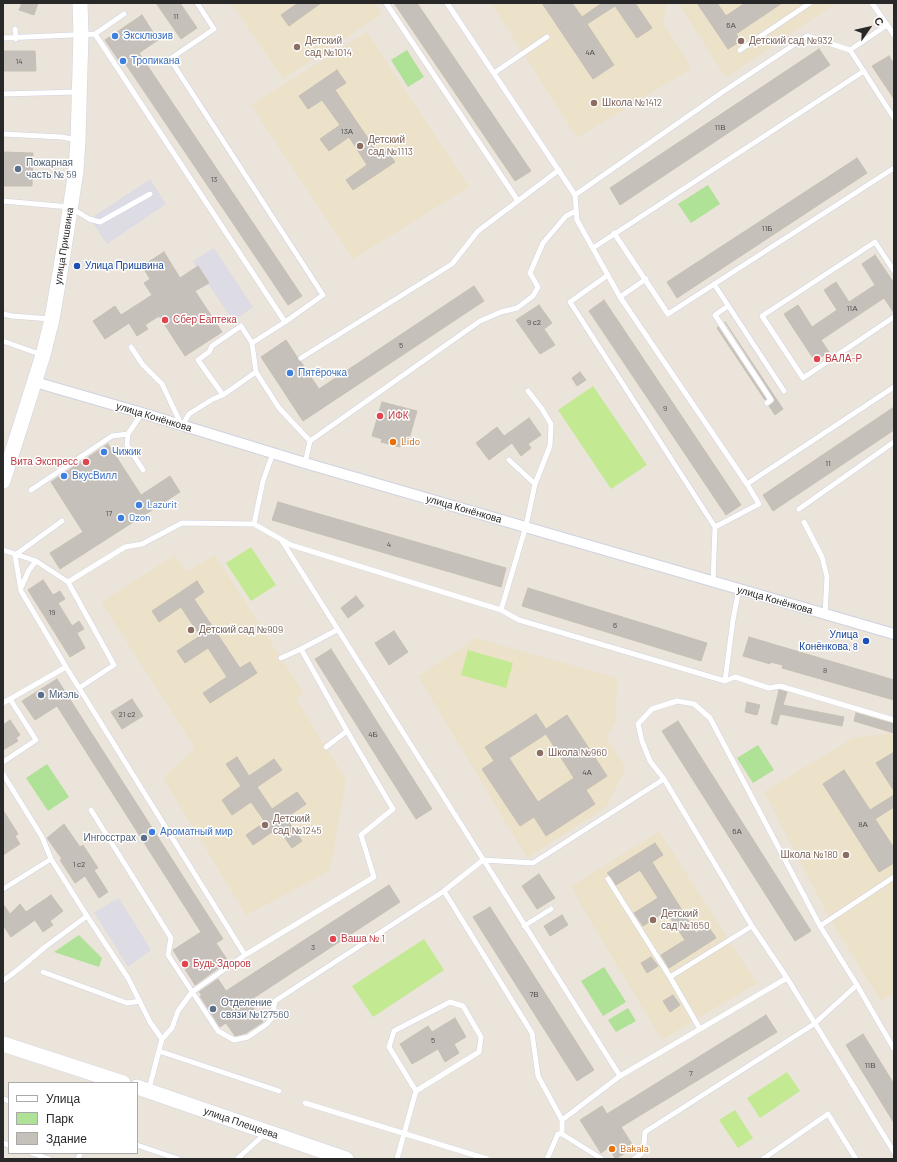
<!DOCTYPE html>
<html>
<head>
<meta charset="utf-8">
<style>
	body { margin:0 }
	#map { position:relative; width:897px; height:1162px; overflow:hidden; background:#ebe4da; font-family:Barlow,sans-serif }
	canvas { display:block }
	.frame { position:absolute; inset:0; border:4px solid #282828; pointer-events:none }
	.legend { position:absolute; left:8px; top:1082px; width:130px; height:72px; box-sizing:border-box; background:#fff; border:1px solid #a9a9a9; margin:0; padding:5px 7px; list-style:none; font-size:12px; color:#282828 }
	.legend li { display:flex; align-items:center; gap:8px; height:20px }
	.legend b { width:20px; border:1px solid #a9a9a9 }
	.north { position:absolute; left:849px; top:8px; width:40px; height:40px; -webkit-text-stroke:3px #fff; paint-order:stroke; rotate:56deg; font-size:11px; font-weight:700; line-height:16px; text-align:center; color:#282828 }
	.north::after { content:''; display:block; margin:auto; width:14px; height:18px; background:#282828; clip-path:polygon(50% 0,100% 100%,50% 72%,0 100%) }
</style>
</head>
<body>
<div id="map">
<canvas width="897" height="1162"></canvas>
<div class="frame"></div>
<ul class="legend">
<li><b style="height:5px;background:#fff"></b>Улица</li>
<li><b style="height:11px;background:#afe196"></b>Парк</li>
<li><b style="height:11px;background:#c6c0ba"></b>Здание</li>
</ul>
<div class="north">С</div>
</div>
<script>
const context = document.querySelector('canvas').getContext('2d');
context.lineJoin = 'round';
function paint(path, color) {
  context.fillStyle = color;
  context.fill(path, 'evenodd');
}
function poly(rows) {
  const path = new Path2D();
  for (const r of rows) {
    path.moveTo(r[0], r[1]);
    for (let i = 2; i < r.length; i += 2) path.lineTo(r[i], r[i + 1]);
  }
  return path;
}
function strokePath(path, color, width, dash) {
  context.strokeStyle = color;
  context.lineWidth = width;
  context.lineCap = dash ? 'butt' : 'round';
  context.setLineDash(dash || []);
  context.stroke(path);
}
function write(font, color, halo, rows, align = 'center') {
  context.font = font + ' Barlow,sans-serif';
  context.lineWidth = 3;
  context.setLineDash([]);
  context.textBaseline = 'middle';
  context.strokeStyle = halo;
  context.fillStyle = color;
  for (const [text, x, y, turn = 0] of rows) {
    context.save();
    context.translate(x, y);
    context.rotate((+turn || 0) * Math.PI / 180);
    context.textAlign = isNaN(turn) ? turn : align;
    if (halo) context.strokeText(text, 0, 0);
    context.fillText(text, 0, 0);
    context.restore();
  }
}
const industrial = poly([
	[150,179,166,204,107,244,90,219],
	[214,248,253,307,233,321,193,261],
	[119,898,151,950,128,967,94,912]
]);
const education = poly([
	[231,3,375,3,382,14,283,79],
	[491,3,666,3,664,25,692,68,577,138],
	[678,3,836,3,726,78],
	[367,32,469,187,353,259,251,105],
	[175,555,186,572,215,555,304,694,296,699,346,780,330,871,246,915,163,778,195,748,101,602],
	[476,638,617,678,616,722,606,737,626,768,606,807,527,858,418,676],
	[890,733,894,739,894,993,881,1001,830,919,764,792,853,738],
	[659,831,757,983,662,1040,578,900,572,886]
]);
const green = poly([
	[407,50,424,77,408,87,391,60],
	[708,185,720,204,691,223,678,204],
	[758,745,774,770,753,783,737,758],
	[47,764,69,797,48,811,26,778],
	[79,935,102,958,99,967,54,952],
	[604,967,626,1002,603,1016,581,981],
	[628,1008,636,1021,616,1032,608,1020]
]);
const pitch = poly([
	[593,386,647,465,611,489,558,410],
	[251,547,276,585,251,601,226,563],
	[468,650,513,663,506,688,461,675],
	[424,939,444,970,373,1017,352,986],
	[787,1072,800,1091,760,1118,747,1098],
	[735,1110,753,1138,738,1148,719,1120]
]);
const building = poly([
	[22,3,38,3,34,15,19,10,22,3],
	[156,3,180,3,197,28,181,39,156,3],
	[298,3,321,3,289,26,281,15,298,3],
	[394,3,417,3,531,171,515,181,394,3],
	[542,3,572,3,582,17,602,3,635,3,652,28,637,38,615,6,587,24,614,65,593,79,542,3],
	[697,3,717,3,726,16,745,3,782,3,736,34,741,41,728,49,697,3],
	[142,15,158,40,139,53,302,296,288,305,125,63,122,65,105,40,142,15],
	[819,49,830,65,620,205,610,188,819,49],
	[3,51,35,51,36,71,3,71,3,51],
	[889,56,894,64,894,99,872,66,889,56],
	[337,70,346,83,335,90,380,156,387,151,395,162,353,190,346,180,367,165,349,137,329,151,320,139,340,125,322,100,308,109,299,96,337,70],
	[3,152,33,153,32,186,3,186,3,152],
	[857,158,867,173,677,298,667,282,857,158],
	[164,252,180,278,198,266,209,283,195,291,222,332,185,356,159,316,145,325,148,329,137,336,129,323,105,339,93,321,115,306,121,315,152,295,144,283,150,279,142,266,164,252],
	[875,255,894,283,894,313,884,298,821,340,829,352,815,361,784,314,798,305,812,327,837,310,824,290,836,282,849,302,875,285,862,264,875,255],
	[474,286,484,301,303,421,261,357,286,340,297,357,298,360,301,362,319,389,474,286],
	[604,300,741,505,726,515,589,311,604,300],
	[539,305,552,323,544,329,555,345,540,354,516,320,539,305],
	[725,322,783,409,775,415,769,406,774,402,774,398,725,322],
	[718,327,766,399,765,400,717,328,718,327],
	[580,372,586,380,577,386,572,378,580,372],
	[382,402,417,411,407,446,401,444,400,447,381,442,382,439,372,436,382,402],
	[894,407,894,430,773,511,763,495,894,407],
	[529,418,541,435,528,444,531,448,521,456,512,443,489,460,476,443,497,427,504,436,529,418],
	[108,444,141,495,170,476,180,492,60,569,50,553,83,532,51,482,108,444],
	[278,502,506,568,501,587,272,520,278,502],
	[43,580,53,595,60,591,65,599,58,603,72,626,79,621,84,629,77,633,85,648,70,657,28,590,43,580],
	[197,581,204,592,194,599,240,668,250,662,257,673,210,703,203,693,227,677,208,648,185,663,177,651,200,636,181,607,159,622,152,611,197,581],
	[528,588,707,643,701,661,522,606,528,588],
	[356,596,364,606,348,618,341,608,356,596],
	[394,631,408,652,389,665,375,643,394,631],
	[749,637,894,680,894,700,782,668,783,665,770,662,770,664,743,656,749,637],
	[331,649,432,809,416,819,315,659,331,649],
	[57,679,223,939,216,943,228,961,195,985,173,950,201,932,57,706,35,720,22,701,57,679],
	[779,690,787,692,783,705,844,717,842,726,780,714,777,725,771,723,779,690],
	[132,699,143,716,122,729,111,712,132,699],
	[747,702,760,705,757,715,745,712,747,702],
	[856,713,894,724,894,733,854,721,856,713],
	[536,714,546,729,567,715,607,776,586,790,595,804,546,836,534,817,520,826,482,769,494,761,485,747,536,714],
	[546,734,574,778,538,802,509,758,546,734],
	[10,720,20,735,16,738,18,741,3,750,3,725,10,720],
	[678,721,811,931,795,941,662,731,678,721],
	[894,752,894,791,876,763,894,752],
	[237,757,249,776,274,759,282,770,257,787,272,809,297,792,306,804,286,818,302,841,292,848,278,828,253,845,246,835,265,822,251,802,232,815,222,800,241,786,226,764,237,757],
	[844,770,870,810,894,795,894,807,875,819,894,848,894,863,879,872,823,784,844,770],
	[3,810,18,834,15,836,20,844,3,855,3,810],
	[64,824,80,847,83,845,98,868,94,870,108,892,99,898,85,876,75,883,60,860,62,859,47,838,64,824],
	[655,843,663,855,652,862,696,933,708,926,716,938,669,968,661,955,685,940,666,911,643,926,634,913,658,898,640,870,616,885,611,877,607,873,655,843],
	[539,874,555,898,537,909,522,886,539,874],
	[389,885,400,902,249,1001,263,1022,246,1033,235,1036,226,1023,220,1027,200,996,202,995,199,992,218,979,226,991,389,885],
	[51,895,63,911,50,921,53,925,43,932,35,920,11,937,3,925,3,904,10,914,20,904,26,912,51,895],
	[490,907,594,1070,577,1081,473,917,490,907],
	[562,915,568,925,550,936,544,926,562,915],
	[651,957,658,966,647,973,641,963,651,957],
	[673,995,680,1005,670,1012,663,1001,673,995],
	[766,1015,777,1032,621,1127,634,1147,616,1159,608,1148,601,1153,580,1120,602,1106,607,1114,766,1015],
	[455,1018,466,1037,454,1044,459,1053,445,1062,438,1049,412,1064,400,1044,428,1026,432,1032,455,1018],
	[863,1034,894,1084,894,1123,846,1045,863,1034]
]);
const lane = poly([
	[386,3,518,201],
	[447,3,575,195,577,220,620,297,747,484,894,387],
	[872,3,894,35],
	[15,29,16,39],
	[95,34,124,14],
	[3,38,95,34,285,322,323,295,170,59,214,29,197,3],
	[740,50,810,3],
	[850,50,887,25],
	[494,73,547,37],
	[3,94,77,92],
	[3,134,62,137,77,140],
	[575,195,724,91,807,36,850,50,894,118],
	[3,201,70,207,89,219,100,222,150,194],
	[614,233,668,314,894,168],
	[593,248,864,71],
	[894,271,875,242,762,316,803,378,894,317],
	[608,275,570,302,715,527,713,582],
	[714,284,784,391],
	[620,297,646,279],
	[728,306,715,315,771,400,767,403],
	[3,314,12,316,51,319],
	[285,322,252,343,256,372,279,408,310,441,305,463],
	[3,341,42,355],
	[131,347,143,365,162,384,182,426,189,414,213,399,223,395,256,372],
	[301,358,452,264,478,231,559,170],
	[528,391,542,409,551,424,550,446,535,484],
	[223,395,198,360,209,352,212,346,241,326,252,343],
	[128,434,127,445,143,470],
	[310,441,480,321,501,312,517,308,533,296,538,287,530,273,543,243,566,216,576,211],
	[31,490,112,436,128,434,142,413],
	[799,509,894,442],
	[62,521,15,555,21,591,66,667,245,955],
	[804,522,822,557,827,577,825,614],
	[254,524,263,481,273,453],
	[715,527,759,504,747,484],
	[282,541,620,1076],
	[3,550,36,561,68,582,114,665,79,688],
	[68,582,125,547,142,544,182,523,254,524,291,545,501,610,519,620,725,681,735,677,769,688,780,686,894,720],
	[21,588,29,570,36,561],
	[501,610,526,526,535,484,509,460],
	[281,658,301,649],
	[725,681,733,620,739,589],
	[3,703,66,667],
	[326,747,347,731],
	[3,762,36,740,10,699],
	[3,774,42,837,51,859,87,916,128,978,150,1022,162,1039],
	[91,810,171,938,168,955,218,1031,234,1040,248,1037,267,1024,272,1018,275,1001,444,891,483,860,533,863,664,779],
	[608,879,670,977,700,1029],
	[3,889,51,859],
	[444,891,532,1033,538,1076,562,1120,562,1134,558,1134,547,1159],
	[524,926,551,909],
	[820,926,894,877],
	[43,972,127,1003,140,1001],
	[670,977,752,926],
	[3,981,20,968,45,947,87,916],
	[894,1049,857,985,820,926,710,718,694,704,677,701,652,709,638,724,642,741,650,761,664,779,752,926,787,978,894,1152],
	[159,1051,279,1091],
	[149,1089,162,1039,172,1028,178,1011,192,992,245,955,374,877,361,835,393,809,347,731,301,649,337,630],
	[3,1099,9,1101],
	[305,1103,487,1159],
	[562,1120,620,1076,787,978],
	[562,1134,602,1159],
	[3,1143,9,1145],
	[137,1145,178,1159],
	[32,1153,49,1159],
	[78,1159,80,1154],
	[237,1159,266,1133],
	[397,1159,416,1091,479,1052,481,1037,463,1006,450,1002,394,1031,389,1047,416,1091],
	[634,1159,641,1154,644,1144,645,1132,814,1024,857,985],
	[763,1159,828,1114,856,1159]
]);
const street = poly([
	[35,382,142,413,305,463,894,634]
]);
const secondary = poly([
	[3,481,43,355,52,319,62,261,76,171,78,140,81,34,80,3],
	[3,1044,123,1083],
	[137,1087,346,1159]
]);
const markers = [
	[115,36,4,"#3f7fe0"],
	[741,41,4,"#8d6e63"],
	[297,47,4,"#8d6e63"],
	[123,61,4,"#3f7fe0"],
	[594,103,4,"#8d6e63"],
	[360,146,4,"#8d6e63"],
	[18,169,4,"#5c6f8a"],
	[77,266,4,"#1a4fb4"],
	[165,320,4,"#e0444e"],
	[817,359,4,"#e0444e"],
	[290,373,4,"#3f7fe0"],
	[380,416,4,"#e0444e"],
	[393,442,4,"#e8710a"],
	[104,452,4,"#3f7fe0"],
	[86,462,4,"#e0444e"],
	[64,476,4,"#3f7fe0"],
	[139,505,4,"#3f7fe0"],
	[121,518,4,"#3f7fe0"],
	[191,630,4,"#8d6e63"],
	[866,641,4,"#1a4fb4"],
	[41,695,4,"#5c6f8a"],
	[540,753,4,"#8d6e63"],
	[265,825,4,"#8d6e63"],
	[152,832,4,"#3f7fe0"],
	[144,838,4,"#5c6f8a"],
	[846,855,4,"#8d6e63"],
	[653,920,4,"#8d6e63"],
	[333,939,4,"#e0444e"],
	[185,964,4,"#e0444e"],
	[213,1009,4,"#5c6f8a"],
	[612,1149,4,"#e8710a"]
];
const numberNames = [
	["11",176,16],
	["6А",731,25],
	["4А",590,52],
	["14",19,61],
	["11В",720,127],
	["13А",347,131],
	["13",214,179],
	["11Б",767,228],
	["11А",852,308],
	["9 с2",534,322],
	["5",401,345],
	["9",665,408],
	["11",828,463],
	["17",109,513],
	["4",389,544],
	["19",52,612],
	["6",615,625],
	["8",825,670],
	["21 с2",127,714],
	["4Б",373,734],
	["4А",587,772],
	["8А",863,824],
	["6А",737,831],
	["1 с2",79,864],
	["3",313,947],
	["7В",534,994],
	["5",433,1040],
	["11В",870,1065],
	["7",691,1073]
];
const shopNames = [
	["Эксклюзив",123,36],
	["Тропикана",131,61],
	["Пятёрочка",298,373],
	["Чижик",112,452],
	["ВкусВилл",72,476],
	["Lazurit",147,505],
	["Ozon",129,518],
	["Ароматный мир",160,832]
];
const educationNames = [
	["Детский",305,41],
	["сад №1014",305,53],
	["Детский сад №932",749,41],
	["Школа №1412",602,103],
	["Детский",368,140],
	["сад №1113",368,152],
	["Детский сад №909",199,630],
	["Школа №960",548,753],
	["Детский",273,819],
	["сад №1245",273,831],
	["Школа №180",838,855,"right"],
	["Детский",661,914],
	["сад №1650",661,926]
];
const serviceNames = [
	["Пожарная",26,163],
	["часть № 59",26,175],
	["Миэль",49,695],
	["Ингосстрах",136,838,"right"],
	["Отделение",221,1003],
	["связи №127560",221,1015]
];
const streetNames = [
	["улица Пришвина",64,246,-81],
	["улица Конёнкова",154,417,17],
	["улица Конёнкова",464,509,16],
	["улица Конёнкова",775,600,16],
	["улица Плещеева",241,1123,19]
];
const transitNames = [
	["Улица Пришвина",85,266],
	["Улица",858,635,"right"],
	["Конёнкова, 8",858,647,"right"]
];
const healthNames = [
	["Сбер Еаптека",173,320],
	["ВАЛА-Р",825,359],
	["ИФК",388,416],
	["Вита Экспресс",78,462,"right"],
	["Ваша № 1",341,939],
	["Будь Здоров",193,964]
];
const foodNames = [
	["Lido",401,442],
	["Bakala",620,1149]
];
paint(industrial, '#dddbe3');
paint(education, '#ece1c9');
paint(green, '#afe196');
paint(pitch, '#c3e992');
paint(building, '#c6c0ba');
strokePath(building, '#c6bfb4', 1);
strokePath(lane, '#cfd2e1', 6);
strokePath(street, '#cfd2e1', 12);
strokePath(secondary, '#cfd2e1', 16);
strokePath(lane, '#fff', 5);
strokePath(street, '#fff', 10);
strokePath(secondary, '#fff', 15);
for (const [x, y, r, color] of markers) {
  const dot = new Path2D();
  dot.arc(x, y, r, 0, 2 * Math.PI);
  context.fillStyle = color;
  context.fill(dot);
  strokePath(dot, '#fff', 1.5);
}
write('8px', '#504e4c', null, numberNames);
write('10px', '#366cbe', '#fff', shopNames, 'left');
write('10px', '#785e54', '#fff', educationNames, 'left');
write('10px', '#4e5e75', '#fff', serviceNames, 'left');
write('10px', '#282828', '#fff', streetNames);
write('10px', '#164399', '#fff', transitNames, 'left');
write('10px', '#be3a42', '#fff', healthNames, 'left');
write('10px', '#c56008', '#fff', foodNames, 'left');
</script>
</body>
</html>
